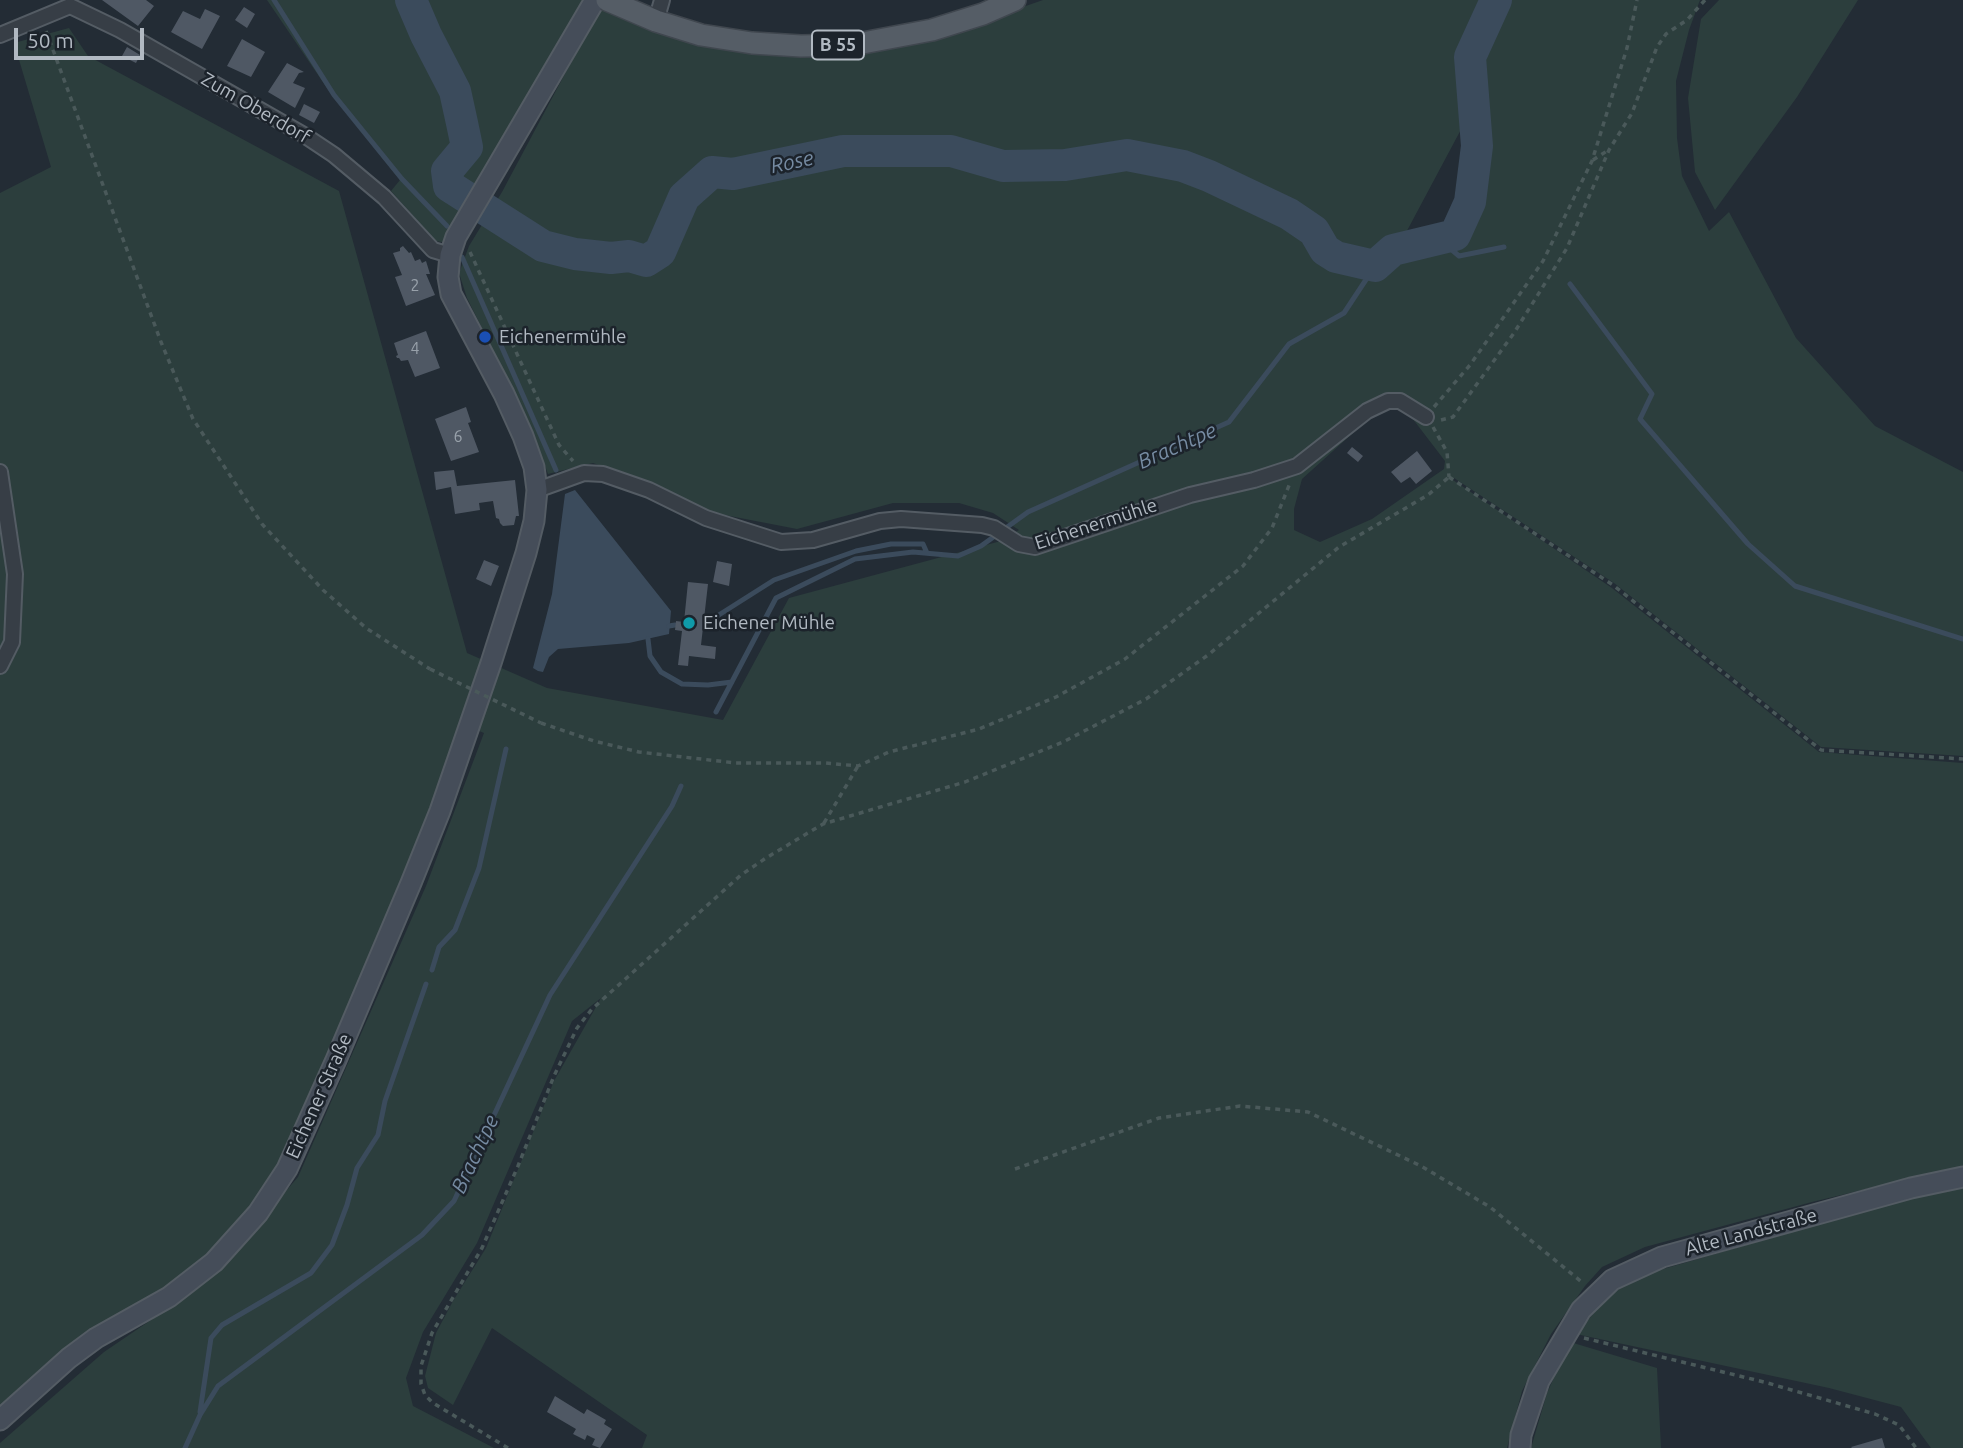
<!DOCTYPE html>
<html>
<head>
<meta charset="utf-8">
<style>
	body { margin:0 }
	#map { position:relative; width:1963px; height:1448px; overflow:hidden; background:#232c35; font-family:Ubuntu,sans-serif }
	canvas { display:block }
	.scale { position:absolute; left:14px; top:28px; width:130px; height:32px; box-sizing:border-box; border:4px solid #b1b9c2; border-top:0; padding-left:9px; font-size:21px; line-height:24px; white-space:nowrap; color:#b1b9c2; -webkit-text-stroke:5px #1c232b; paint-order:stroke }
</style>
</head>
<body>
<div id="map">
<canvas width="1963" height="1448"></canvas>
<div class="scale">50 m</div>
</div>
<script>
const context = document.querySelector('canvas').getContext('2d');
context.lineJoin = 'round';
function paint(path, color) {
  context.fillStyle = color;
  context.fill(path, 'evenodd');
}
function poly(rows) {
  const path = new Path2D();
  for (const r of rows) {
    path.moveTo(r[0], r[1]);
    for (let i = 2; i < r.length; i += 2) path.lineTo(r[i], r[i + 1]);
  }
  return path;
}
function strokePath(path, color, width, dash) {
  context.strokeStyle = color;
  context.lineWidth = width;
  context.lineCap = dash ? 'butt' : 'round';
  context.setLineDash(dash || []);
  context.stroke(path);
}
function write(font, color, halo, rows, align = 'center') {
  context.font = font + ' Ubuntu,sans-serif';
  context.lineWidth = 5;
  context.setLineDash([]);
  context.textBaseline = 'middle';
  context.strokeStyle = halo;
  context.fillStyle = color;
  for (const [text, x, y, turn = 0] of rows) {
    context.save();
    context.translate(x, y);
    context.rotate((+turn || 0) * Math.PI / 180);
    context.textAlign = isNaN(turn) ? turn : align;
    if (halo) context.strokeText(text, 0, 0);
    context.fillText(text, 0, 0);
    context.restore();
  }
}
const green = poly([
	[267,0,585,0,447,243,436,241,391,191,400,180,331,94],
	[1043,0,1700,0,1689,30,1676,81,1677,138,1682,176,1709,231,1729,212,1796,338,1875,426,1963,472,1963,756,1821,747,1614,583,1454,478,1453,480,1612,588,1819,752,1963,763,1963,1166,1812,1202,1645,1247,1602,1267,1585,1286,1551,1334,1522,1391,1507,1448,642,1448,647,1435,492,1328,453,1405,428,1388,425,1376,436,1333,453,1301,486,1248,554,1081,601,998,572,1021,477,1243,423,1332,406,1378,413,1406,494,1448,0,1448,0,1443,104,1352,173,1305,219,1268,298,1177,426,886,484,733,470,727,281,1163,252,1211,209,1261,0,1409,0,193,51,167,14,43,69,28,88,56,339,191,467,653,547,688,723,720,789,598,1001,541,1019,530,993,513,959,503,893,503,797,529,709,512,655,485,593,463,548,474,528,421,467,298,459,273,469,246,502,192,600,8,754,51,942,35],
	[1465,122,1457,238,1393,258,1393,257],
	[1393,406,1409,414,1445,461,1444,469,1372,519,1320,542,1294,530,1294,509,1302,479,1374,414],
	[1719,0,1858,0,1797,97,1715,210,1695,172,1688,98,1701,19],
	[1963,1187,1963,1448,1931,1448,1901,1407,1829,1388,1576,1334,1610,1294,1653,1272,1908,1198],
	[1570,1342,1657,1368,1661,1448,1531,1448,1547,1393]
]);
const water = poly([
	[575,490,671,611,669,634,629,643,558,649,549,657,543,672,538,671,533,668,552,594,565,494]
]);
const stream = poly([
	[274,0,334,95,402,179,447,226],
	[1439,239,1459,256,1504,247],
	[462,257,556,470],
	[1570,284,1652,394,1640,419,1748,544,1795,586,1963,639],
	[703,625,774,580,856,551,891,544,923,544,927,553],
	[669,626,675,625],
	[648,639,650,656,661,672,682,684,708,685,732,682],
	[716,712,776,598,855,559,913,552,958,556,981,546,1028,512,1229,422,1289,344,1344,313,1375,266],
	[432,970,439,947,455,930,479,868,506,749],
	[200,1412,211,1338,222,1325,311,1273,332,1245,347,1205,357,1168,378,1135,385,1101,426,984],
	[185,1448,200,1415,218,1386,422,1235,454,1201,550,995,672,806,681,786]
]);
const river = poly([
	[411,0,426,35,455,91,462,123,467,147,447,171,449,186,543,246,575,254,611,258,629,256,646,261,660,252,684,197,712,172,733,174,843,151,951,151,1003,166,1065,165,1127,155,1183,166,1209,176,1289,214,1314,231,1325,250,1336,257,1375,266,1393,250,1455,235,1470,202,1477,146,1470,57,1496,0]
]);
const building = poly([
	[102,0,146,0,154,6,138,26],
	[244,7,255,14,247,28,235,20],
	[205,9,220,16,202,49,171,32,183,11,200,19],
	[242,39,265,52,251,77,227,66],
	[127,47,140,55,136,63,122,56],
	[287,63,304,72,299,73,293,83,305,88,295,108,268,92],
	[304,104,320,112,314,123,299,115],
	[403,246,409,253,411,252,415,261,420,259,422,263,426,261,430,274,426,274,435,295,406,306,395,277,402,275,393,253,400,251,400,248],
	[426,331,440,368,415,377,408,360,401,361,399,358,397,358,396,356,398,355,394,343],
	[466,407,471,422,468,423,479,452,451,461,435,419],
	[1352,447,1363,456,1358,462,1347,453],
	[1417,451,1432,471,1416,484,1410,477,1401,483,1391,472],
	[454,470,457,486,515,480,519,516,516,516,514,525,503,526,500,523,499,519,496,518,493,501,479,503,480,510,455,514,451,487,436,490,434,472],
	[484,560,499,566,491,586,476,579],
	[717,561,732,564,729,586,713,582],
	[688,582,708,584,701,645,716,647,715,659,689,656,688,666,678,665,682,631,675,630,676,621,684,622],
	[555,1396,584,1414,587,1409,606,1420,604,1424,612,1429,600,1448,592,1445,595,1439,587,1435,585,1440,573,1434,576,1429,547,1412],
	[1882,1438,1885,1448,1852,1448,1851,1447]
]);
const path = poly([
	[46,31,161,342,193,419,262,524,323,590,366,628,430,669],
	[1593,160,1607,151],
	[470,252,559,445,573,461],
	[1434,407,1470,365,1543,261,1592,161,1627,48,1637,0],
	[1441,420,1453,417,1514,333,1567,248,1609,150,1632,113,1657,47,1666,34,1687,20,1705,0],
	[1433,427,1447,452,1449,477],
	[1449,477,1613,585,1821,750,1963,759],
	[541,723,594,741,639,752,736,763,826,763,858,766,889,752,979,729,1056,697,1125,659,1243,566,1272,528,1290,483],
	[824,823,858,766],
	[1015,1169,1159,1118,1240,1106,1308,1112,1421,1166,1490,1207,1583,1283],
	[1584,1338,1764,1382,1875,1414,1899,1425,1916,1448],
	[508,1448,433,1403,425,1395,421,1384,421,1366,432,1333,482,1248,518,1166,554,1076,577,1028,592,1009,741,875,766,858,823,824,965,782,1063,742,1146,699,1208,655,1339,547,1428,495,1449,477]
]);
const street = poly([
	[656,21,662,0],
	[0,35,70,6,120,30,304,135,334,155,384,197,433,250,450,255],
	[0,472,15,574,12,642,0,666],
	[537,490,584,473,603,474,649,490,706,518,781,542,813,540,880,521,901,519,982,525,994,528,1019,544,1035,547,1190,495,1254,480,1297,466,1367,411,1388,401,1400,401,1426,417]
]);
const secondary = poly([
	[0,1420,69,1358,96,1338,169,1297,214,1262,258,1213,287,1169,336,1060,411,883,440,811,491,663,526,553,534,521,537,490,534,467,523,436,504,394,451,294,448,277,450,255,456,237,595,0],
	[1520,1448,1521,1435,1539,1381,1581,1310,1612,1280,1662,1257,1911,1188,1963,1177]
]);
const primary = poly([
	[607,0,656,21,701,35,752,43,801,46,852,45,932,30,983,14,1015,0]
]);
const pathBridge = poly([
	[430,669,541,723]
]);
const markers = [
	[485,337,7,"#1a4fb4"],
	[689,623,7,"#0f9aa8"]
];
const numberNames = [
	["2",415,286],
	["4",415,349],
	["6",458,437]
];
const shields = [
	[838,45,52]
];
const shieldNames = [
	["B 55",838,45]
];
const streetNames = [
	["Zum Oberdorf",256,108,30],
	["Eichenermühle",1096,524,-18],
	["Eichener Straße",319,1096,-66],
	["Alte Landstraße",1751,1232,-15]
];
const poiNames = [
	["Eichenermühle",499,337],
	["Eichener Mühle",703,623]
];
const waterNames = [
	["Rose",792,162,-12],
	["Brachtpe",1177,446,-24],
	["Brachtpe",475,1154,-65]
];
paint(green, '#2c3e3d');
paint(water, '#3b4b5c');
strokePath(stream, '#3b4b5c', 5);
strokePath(river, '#3b4b5c', 32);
paint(building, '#4f5864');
strokePath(street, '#545c64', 18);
strokePath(secondary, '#545c64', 23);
strokePath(primary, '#40474f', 24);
strokePath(path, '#4a595a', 3.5, [5, 5]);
strokePath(street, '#373e46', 14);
strokePath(secondary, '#454d59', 19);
strokePath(primary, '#555d66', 21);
strokePath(pathBridge, '#4a595a', 3.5, [5, 5]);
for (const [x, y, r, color] of markers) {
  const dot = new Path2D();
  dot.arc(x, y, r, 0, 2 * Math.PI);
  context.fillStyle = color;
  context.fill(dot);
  strokePath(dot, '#1c232b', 2.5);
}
write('16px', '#98a1aa', null, numberNames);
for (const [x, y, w] of shields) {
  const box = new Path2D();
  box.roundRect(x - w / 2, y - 14.5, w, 29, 5);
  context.fillStyle = '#1c232b';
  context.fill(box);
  strokePath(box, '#b1b9c2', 2);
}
write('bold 18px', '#b1b9c2', null, shieldNames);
write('19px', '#b1b9c2', '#1c232b', streetNames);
write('19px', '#b1b9c2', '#1c232b', poiNames, 'left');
write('italic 21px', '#768ba2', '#1c232b', waterNames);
</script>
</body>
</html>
